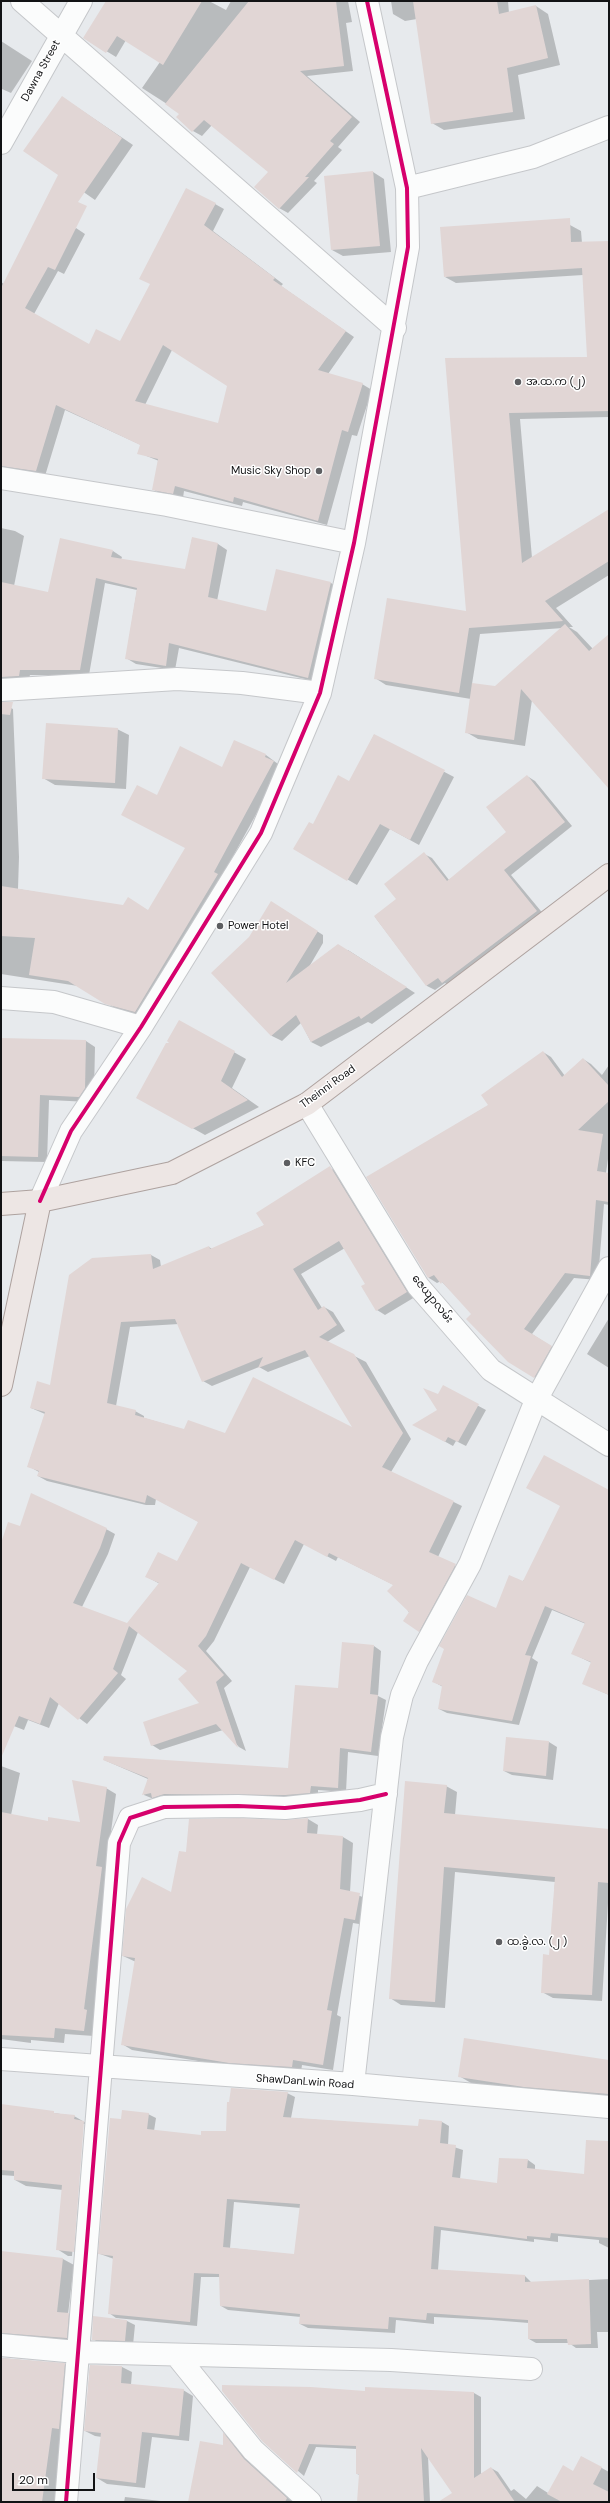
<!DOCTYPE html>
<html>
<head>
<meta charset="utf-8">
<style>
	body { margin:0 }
	#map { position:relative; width:610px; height:2503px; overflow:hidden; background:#e7eaed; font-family:"DM Sans",sans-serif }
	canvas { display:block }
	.frame { position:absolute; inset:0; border:2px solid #121315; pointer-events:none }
	.scale { position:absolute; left:12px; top:2473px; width:83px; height:18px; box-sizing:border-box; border:2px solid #121315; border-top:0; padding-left:5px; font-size:12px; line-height:14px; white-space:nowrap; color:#121315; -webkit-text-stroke:3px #fff; paint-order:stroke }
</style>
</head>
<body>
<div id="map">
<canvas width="610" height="2503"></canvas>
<div class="frame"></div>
<div class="scale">20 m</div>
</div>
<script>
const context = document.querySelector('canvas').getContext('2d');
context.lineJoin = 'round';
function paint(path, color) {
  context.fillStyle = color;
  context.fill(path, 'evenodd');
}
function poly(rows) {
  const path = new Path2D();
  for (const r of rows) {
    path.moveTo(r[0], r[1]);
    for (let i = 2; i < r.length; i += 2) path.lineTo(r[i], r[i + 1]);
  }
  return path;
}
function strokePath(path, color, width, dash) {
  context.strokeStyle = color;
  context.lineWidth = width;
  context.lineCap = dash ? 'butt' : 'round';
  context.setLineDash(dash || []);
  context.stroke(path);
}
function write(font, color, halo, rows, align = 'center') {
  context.font = font + ' "DM Sans","Noto Sans Myanmar",sans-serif';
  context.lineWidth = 3;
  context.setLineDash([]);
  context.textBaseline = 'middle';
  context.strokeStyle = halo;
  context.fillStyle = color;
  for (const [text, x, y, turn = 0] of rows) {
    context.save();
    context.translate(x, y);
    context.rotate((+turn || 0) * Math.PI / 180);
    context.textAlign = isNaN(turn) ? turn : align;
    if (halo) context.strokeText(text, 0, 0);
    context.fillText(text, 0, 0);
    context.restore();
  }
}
const shadow = poly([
	[107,1,209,1,226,10,231,1,348,1,352,22,346,23,353,71,307,76,360,122,338,147,342,150,314,181,317,183,288,213,279,208,269,172,212,125,202,136,193,131,181,113,142,88,160,62,126,40,116,57,85,38],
	[391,1,508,1,509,13,536,6,548,14,560,65,518,75,525,119,444,130,432,123,417,19,405,21,393,14],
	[1,41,32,61,11,93,2,89,1,91],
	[62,97,133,145,95,200,59,175],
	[373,172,384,179,391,252,343,256,332,250],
	[215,204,224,209,213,231,283,284,281,286,354,337,328,374,362,384,372,390,357,436,352,435,327,525,243,502,242,506,184,491,183,498,162,495,153,489,159,461,139,453,141,445,65,410,45,476,1,468,1,282,4,284,76,228,85,234,64,274,58,271,34,314,89,345,120,342],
	[172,350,228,385,219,424,145,405],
	[570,225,581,231,582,243,609,242,609,417,520,419,532,558,609,510,609,575,556,608,573,627,569,627,577,632,593,649,609,636,609,788,532,700,525,746,478,739,466,732,471,699,386,685,375,678,468,612,446,359,588,358,583,275,456,283,445,277],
	[563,628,496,687,472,684,480,634],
	[1,528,15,531,24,536,14,586,49,593,113,551,122,557,121,560,186,570,192,539,218,544,227,550,217,601,267,613,277,570,331,583,340,589,317,682,179,648,175,670,136,664,126,658,137,590,105,583,89,675,30,675,28,681,1,688],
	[1,703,13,709,19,857,18,889,149,911,187,848,157,796,223,768,266,755,282,767,145,1017,115,1008,78,986,1,974],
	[117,729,129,735,126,789,55,785,43,778],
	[374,735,454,777,419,845,390,829,357,885,294,848,350,782],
	[527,776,535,781,572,826,511,875,545,916,451,987,445,983,435,990,427,986,375,917,398,899,424,854,432,858,449,880,508,833],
	[281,908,323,935,323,943,309,967,348,950,415,993,372,1024,368,1022,321,1047,311,1042,301,1023,282,1041,272,1036,212,973],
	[179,1021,246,1059,232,1088,259,1107,205,1135,137,1097,173,1044],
	[1,1039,86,1041,95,1047,94,1093,89,1102,49,1100,47,1162,1,1161],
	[543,1052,551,1057,565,1076,583,1059,591,1064,602,1075,609,1065,609,1152,606,1173,609,1174,609,1205,604,1204,598,1280,574,1278,532,1334,560,1352,543,1382,534,1377,441,1281,437,1283,429,1278,368,1177,489,1105],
	[330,1168,339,1173,415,1297,385,1315,377,1310,366,1283,345,1248,301,1274,322,1308,324,1307,333,1312,345,1331,327,1342,366,1362,411,1439,391,1472,462,1506,438,1557,464,1570,428,1636,419,1631,394,1585,338,1557,336,1561,304,1544,284,1584,250,1567,214,1641,206,1651,232,1681,224,1688,246,1751,239,1747,223,1730,160,1750,152,1745,200,1704,188,1671,138,1632,121,1675,126,1679,87,1724,59,1703,49,1728,28,1720,24,1730,1,1721,1,1555,20,1528,106,1529,115,1534,108,1554,82,1607,128,1625,160,1584,147,1577,178,1562,199,1522,156,1499,155,1505,146,1505,47,1481,38,1476,39,1472,28,1466,45,1414,31,1408,51,1386,92,1259,151,1255,160,1260,161,1267,209,1247,212,1249,265,1225],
	[179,1324,203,1381,212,1386,259,1367,268,1372,310,1356,355,1429,226,1435,185,1430,144,1418,144,1416,135,1411,116,1406,130,1327],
	[609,1318,609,1368,587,1354],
	[443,1387,486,1410,466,1446,456,1441,453,1446,422,1429,438,1410],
	[609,1491,609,1695,591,1687,592,1663,573,1654,586,1624,552,1610,532,1658,538,1662,519,1725,447,1713,439,1709,443,1687,434,1682,496,1609],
	[374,1646,381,1651,378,1696,386,1700,378,1756,348,1752,346,1792,318,1790,318,1797,161,1802,144,1795,148,1779,104,1760,289,1769,339,1689],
	[549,1742,557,1747,553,1780,512,1775,504,1771],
	[1,1766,20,1773,11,1815,48,1823,82,1823,106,1788,116,1794,106,1870,111,1874,94,2015,96,2017,94,2036,65,2034,64,2043,31,2040,31,2043,1,2039],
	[446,1786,457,1792,455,1815,609,1830,609,1887,602,2001,553,1998,542,1992,550,1956,555,1882,455,1872,445,2008,401,2005,390,1998],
	[308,1819,318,1825,317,1835,343,1837,353,1843,350,1892,370,1900,365,1925,353,1923,337,2015,341,2017,333,2070,302,2065,301,2072,240,2068,132,2050,122,2044,136,1962,123,1956,172,1893,187,1853,285,1821],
	[609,2061,609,2099,536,2093,471,2083,459,2076],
	[287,2093,295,2097,291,2118,419,2127,442,2122,449,2126,448,2145,463,2150,460,2179,498,2185,528,2160,535,2165,535,2170,585,2176,609,2142,609,2248,599,2243,599,2240,558,2236,558,2242,534,2239,534,2242,441,2230,438,2270,525,2276,532,2283,609,2279,609,2332,597,2332,598,2348,576,2348,569,2343,536,2343,529,2339,529,2323,491,2320,434,2317,434,2324,396,2320,395,2333,308,2328,300,2324,301,2317,228,2310,221,2306,220,2277,201,2277,197,2326,116,2318,109,2313,114,2259,100,2254,122,2120,148,2114,156,2118,154,2131,202,2136,227,2132],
	[234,2202,301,2208,295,2255,230,2248],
	[1,2105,74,2116,95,2128,84,2258,74,2256,85,2124,83,2124,72,2256,68,2256,57,2249,63,2190,26,2186,15,2180,15,2176,1,2175],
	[1,2252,63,2259,74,2265,68,2314,79,2321,77,2344,1,2346],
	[127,2321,135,2325,133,2345,101,2344,93,2339],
	[1,2358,64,2364,75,2371,55,2497,58,2499,58,2502,1,2502],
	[90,2366,122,2367,132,2372,131,2385,183,2390,193,2396,189,2441,152,2437,145,2488,107,2484,97,2478,102,2437,95,2436,85,2431],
	[366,2392,474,2393,481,2397,481,2474,491,2468,498,2472,511,2491,514,2489,526,2499,537,2486,548,2493,573,2472,582,2457,609,2472,609,2502,460,2502,428,2456,430,2502,365,2502,360,2475,357,2474,357,2449,316,2447,304,2476,263,2441],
	[224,2434,230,2438,251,2464,293,2502,189,2502,224,2447],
	[125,2497,170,2502,124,2502]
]);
const building = poly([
	[106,1,202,1,163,65,117,36,106,53,83,38],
	[249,1,336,1,344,66,300,71,352,117,330,141,334,144,305,177,309,177,279,209,254,187,268,172,204,120,192,132,176,117,179,114,165,104],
	[413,1,497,1,499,14,536,5,548,58,507,68,513,112,431,124],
	[62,96,122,138,78,202,87,206,55,270,48,267,25,308,89,344,96,329,120,341,150,284,139,279,186,188,216,203,204,225,275,278,273,280,346,331,318,370,363,383,348,432,342,430,318,521,234,497,233,502,175,486,173,494,152,490,158,459,137,454,140,445,56,405,36,471,1,466,1,288,58,175,23,151],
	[163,345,227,386,218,423,135,401],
	[373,171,380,246,331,250,324,176],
	[570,218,571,242,609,241,609,411,509,413,522,563,609,509,609,561,545,601,563,621,469,628,459,693,374,679,387,598,466,611,445,358,587,357,582,268,444,277,440,227],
	[192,537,218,543,208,597,266,611,276,569,331,582,308,678,169,643,166,666,125,659,137,588,96,578,80,670,20,670,19,676,1,677,1,582,48,592,60,538,113,550,111,557,185,569],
	[565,624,589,651,609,634,609,789,521,689,514,740,465,733,472,683,495,686],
	[1,702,13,702,10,715,1,714],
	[46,723,118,728,115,783,42,779],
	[374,734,445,770,410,840,380,824,347,881,293,849,309,822,313,824,338,775,349,781],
	[234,740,266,754,265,757,274,761,214,872,218,874,135,1012,105,1004,68,981,29,975,35,938,1,936,1,886,123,905,128,897,148,910,185,848,121,815,137,785,157,795,180,746,222,767],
	[527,775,565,822,504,870,537,911,442,983,438,978,426,986,374,916,396,899,384,884,424,852,447,881,506,832,486,807],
	[271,901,318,931,286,983,338,944,407,987,361,1019,359,1016,311,1042,296,1015,271,1036,211,973,249,937],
	[179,1020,235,1051,221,1081,248,1100,192,1129,136,1098,166,1043,169,1043,167,1041],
	[1,1038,86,1040,85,1088,79,1097,40,1095,38,1157,1,1156],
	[543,1051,562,1077,583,1058,609,1086,609,1101,578,1130,603,1134,597,1171,609,1173,609,1202,596,1200,590,1276,565,1273,524,1329,552,1346,534,1378,508,1362,466,1319,471,1314,442,1282,441,1284,434,1275,428,1278,366,1177,488,1105,481,1095],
	[330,1166,407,1292,376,1311,361,1286,365,1284,339,1241,293,1269,318,1310,324,1306,337,1325,319,1337,354,1354,403,1433,382,1467,454,1501,429,1552,456,1564,419,1632,403,1621,409,1612,387,1591,393,1585,329,1553,327,1557,295,1540,274,1580,241,1563,206,1636,198,1646,224,1675,216,1682,238,1748,216,1724,151,1746,143,1722,199,1703,178,1679,187,1671,129,1626,113,1669,118,1673,78,1720,50,1697,40,1724,19,1716,1,1758,1,1543,8,1522,20,1526,31,1493,107,1528,100,1548,73,1603,127,1623,159,1583,145,1577,158,1552,177,1561,198,1522,147,1495,145,1503,37,1476,39,1471,27,1467,45,1412,30,1408,37,1381,50,1385,69,1275,92,1258,151,1254,153,1269,209,1246,210,1249,264,1225,256,1213],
	[175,1319,202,1382,263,1357,258,1368,305,1350,352,1427,253,1377,225,1433,188,1420,184,1429,135,1415,136,1410,107,1403,121,1322],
	[443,1385,479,1404,458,1442,448,1437,445,1442,412,1425,437,1410,423,1388,438,1394],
	[544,1455,609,1490,609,1695,582,1684,591,1662,571,1654,585,1623,545,1606,525,1655,531,1656,512,1721,438,1709,442,1686,432,1682,444,1649,439,1646,467,1595,496,1608,509,1575,523,1581,560,1506,526,1488],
	[342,1642,374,1645,370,1694,378,1695,371,1752,340,1748,338,1788,311,1786,310,1793,285,1795,164,1794,152,1798,151,1793,142,1795,148,1778,103,1760,104,1756,288,1768,295,1685,338,1688],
	[506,1737,549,1741,546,1776,503,1771],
	[72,1780,107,1787,96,1866,102,1867,84,2009,87,2010,84,2031,55,2028,54,2038,1,2035,1,1812,48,1821,48,1817,80,1822],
	[405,1781,447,1785,444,1813,609,1829,609,1883,598,1882,592,1995,541,1993,543,1954,549,1955,555,1877,444,1867,435,2002,389,1999],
	[238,1818,285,1820,308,1818,307,1833,343,1836,340,1889,360,1893,355,1920,344,1918,327,2010,332,2011,323,2065,293,2060,292,2067,229,2063,121,2045,135,1958,122,1956,126,1909,142,1877,171,1892,179,1851,186,1852,189,1819],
	[464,2038,609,2060,609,2094,524,2087,458,2077],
	[231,2088,288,2092,283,2117,418,2126,419,2119,442,2121,440,2143,456,2145,452,2177,497,2183,499,2158,528,2159,527,2168,584,2174,586,2140,609,2141,609,2238,551,2233,550,2238,527,2236,527,2239,434,2226,431,2269,525,2275,525,2282,589,2279,591,2344,568,2345,567,2339,528,2339,528,2320,483,2317,427,2313,426,2320,389,2317,388,2329,299,2324,300,2314,220,2306,219,2274,194,2273,190,2322,108,2314,113,2256,98,2254,110,2118,121,2119,122,2110,149,2113,147,2129,201,2135,201,2131,226,2131,227,2102,229,2102],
	[227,2199,300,2204,294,2254,223,2247],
	[1,2104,54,2111,54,2113,75,2115,74,2119,84,2121,74,2252,56,2250,62,2185,14,2180,14,2171,1,2170],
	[1,2251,63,2258,57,2312,69,2313,67,2338,1,2333],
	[93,2316,127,2320,125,2341,92,2340],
	[1,2358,65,2363,59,2429,52,2428,42,2502,1,2502],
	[90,2365,122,2366,121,2383,184,2389,179,2436,142,2432,136,2483,96,2478,101,2433,84,2431],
	[222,2385,311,2387,365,2391,365,2387,474,2392,474,2478,491,2467,515,2502,438,2502,452,2493,421,2448,424,2502,357,2502,359,2474,356,2474,356,2446,309,2444,297,2473,262,2441,222,2391],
	[223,2432,244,2459,287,2498,285,2502,188,2502,200,2441,223,2445],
	[581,2456,602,2467,593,2484,609,2492,609,2502,562,2502,547,2494,563,2465,573,2471]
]);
const minor = poly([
	[22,1,395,328],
	[1,143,81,1],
	[407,188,533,157,609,127],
	[1,478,167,505,354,543],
	[1,690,177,679,242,683,320,693],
	[1,998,54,1002,141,1027],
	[307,1104,418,1286,491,1370,609,1445],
	[40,1201,71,1131,141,1027,261,833,320,693,354,543,408,247,407,188,367,1],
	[1,2059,353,2084,609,2107],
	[353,2084,392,1737,402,1695,417,1661,470,1564,536,1400,609,1268],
	[1,2345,77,2352,391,2360,531,2369],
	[177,2356,253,2450,310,2502],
	[66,2502,119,1843,130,1818,164,1807,238,1806,285,1808,360,1800,386,1794]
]);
const major = poly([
	[1,1204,40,1201,172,1173,307,1104,609,875],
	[1,1385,40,1201]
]);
const cycleway = poly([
	[40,1201,71,1131,141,1027,261,833,320,693,354,543,408,247,407,188,367,1],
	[66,2502,119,1843,130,1818,164,1807,238,1806,285,1808,360,1800,386,1794]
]);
const markers = [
	[518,382,4,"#5d5e61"],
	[319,471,4,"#5d5e61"],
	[220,926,4,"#5d5e61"],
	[287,1163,4,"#5d5e61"],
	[499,1942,4,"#5d5e61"]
];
const streetNames = [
	["Dawna Street",41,71,-61],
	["Theinni Road",328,1087,-36],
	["ဇေယျာလမ်း",432,1299,51],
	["ShawDanLwin Road",305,2082,4]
];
const poiNames = [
	["အ.ထ.က (၂)",526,382],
	["Music Sky Shop",311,471,"right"],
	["Power Hotel",228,926],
	["KFC",295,1163],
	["ထ.ခွဲ.လ. (၂ )",507,1942]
];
paint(shadow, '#0003');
paint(building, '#e1d6d5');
strokePath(minor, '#c5c7ca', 24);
strokePath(major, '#aea29f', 24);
strokePath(minor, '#fbfcfc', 22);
strokePath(major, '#ede6e4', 22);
strokePath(cycleway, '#d6006c', 4);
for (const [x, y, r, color] of markers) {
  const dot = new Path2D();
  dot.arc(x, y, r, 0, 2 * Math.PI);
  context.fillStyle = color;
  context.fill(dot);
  strokePath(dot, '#fff', 1.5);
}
write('11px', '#121315', '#fff', streetNames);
write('11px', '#121315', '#fff', poiNames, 'left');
</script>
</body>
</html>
